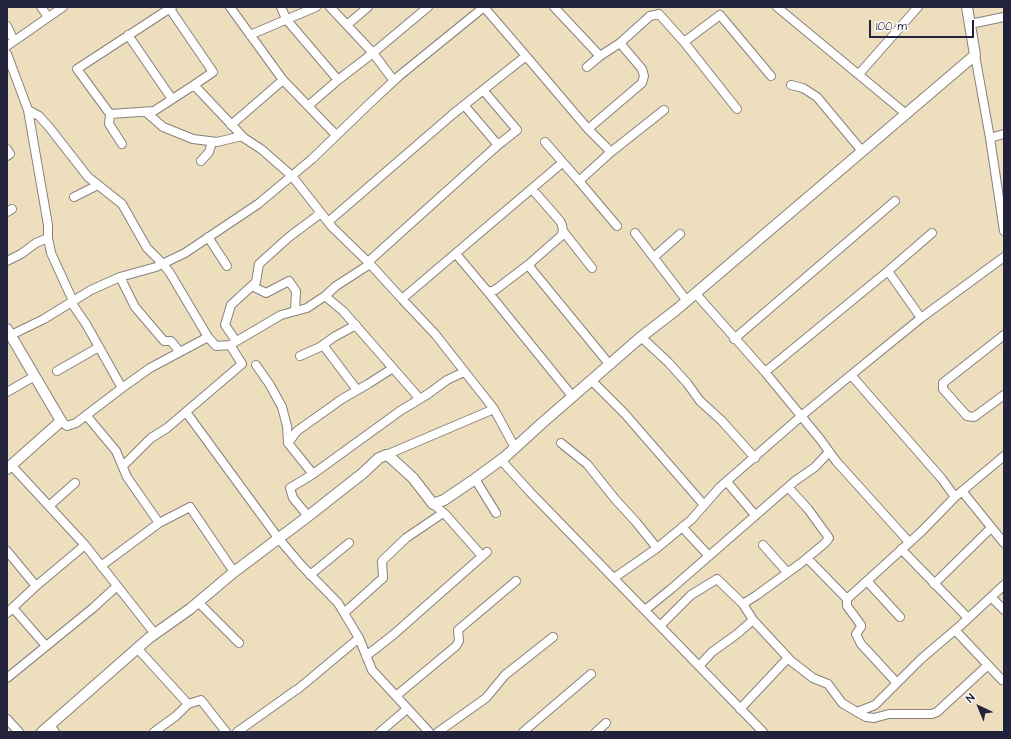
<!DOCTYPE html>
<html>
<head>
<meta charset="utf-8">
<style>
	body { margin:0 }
	#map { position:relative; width:1011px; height:739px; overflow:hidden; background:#eddfbe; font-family:"Architects Daughter",sans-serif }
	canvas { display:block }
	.frame { position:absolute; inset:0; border:8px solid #22223b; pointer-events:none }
	.north { position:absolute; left:959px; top:687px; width:40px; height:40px; -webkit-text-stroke:3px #fff; paint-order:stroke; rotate:316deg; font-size:11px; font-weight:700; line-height:16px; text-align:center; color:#22223b }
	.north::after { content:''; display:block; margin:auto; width:14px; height:18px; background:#22223b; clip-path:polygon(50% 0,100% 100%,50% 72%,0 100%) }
	.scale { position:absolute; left:869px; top:20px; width:105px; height:18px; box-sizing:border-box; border:2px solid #22223b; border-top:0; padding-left:5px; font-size:12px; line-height:14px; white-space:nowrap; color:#22223b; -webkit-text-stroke:3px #fff; paint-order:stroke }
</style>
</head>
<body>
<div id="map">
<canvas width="1011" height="739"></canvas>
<div class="frame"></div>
<div class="north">N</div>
<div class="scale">100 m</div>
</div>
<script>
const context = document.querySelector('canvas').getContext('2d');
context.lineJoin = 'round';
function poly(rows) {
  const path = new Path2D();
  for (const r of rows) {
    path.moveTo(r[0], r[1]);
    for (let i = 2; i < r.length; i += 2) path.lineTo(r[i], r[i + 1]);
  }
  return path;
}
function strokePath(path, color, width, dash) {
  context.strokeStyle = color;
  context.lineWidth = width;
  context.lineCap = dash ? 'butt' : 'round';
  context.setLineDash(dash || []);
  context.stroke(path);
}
const minor = poly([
	[41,7,48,17],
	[230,7,283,80,336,135],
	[281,7,286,19,338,80],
	[330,7,373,53,394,81],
	[554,7,600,56,620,43,650,16,659,14,684,42,737,109],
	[777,7,905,113],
	[170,9,213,72,194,85,154,111,110,114,77,69,172,7],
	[970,24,1004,17],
	[347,25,368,7],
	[7,26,14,41],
	[128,35,172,99],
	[250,35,316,7],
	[684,42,720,15,771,76],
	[7,46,63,7],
	[7,54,28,110,48,225,48,238,51,253,73,301],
	[975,55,990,138,1004,231],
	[526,56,588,129,611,152,664,110],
	[587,67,600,56],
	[859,74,918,7],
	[194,85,244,138,261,149,292,176,332,227,370,264,402,299],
	[791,85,803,88,817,97,862,151],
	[464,105,498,145],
	[308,106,338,80,373,53,428,7],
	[28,110,39,116,49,127,88,177,122,204,147,248,163,264,170,273,208,337,150,368,122,388],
	[146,112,163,127,193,139,217,142,242,136],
	[110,114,109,124,122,144],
	[231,125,283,80],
	[588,129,642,83,644,76,642,69,620,43],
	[990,138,1004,134],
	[545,142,579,181,611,152],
	[7,149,10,154,7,156],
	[201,161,209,152,212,142],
	[579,181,617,226],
	[74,197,98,185],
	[7,212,12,209],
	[328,222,453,114,526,56,484,7],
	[563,231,592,268],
	[635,233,687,301],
	[208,237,227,266],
	[456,254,488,292,495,290,528,265,561,236,563,231,562,225,560,221,532,189],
	[654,257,680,234],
	[7,261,21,254,36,243,48,238],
	[368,262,498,145,517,130,483,90],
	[528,265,610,365],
	[888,271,921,318],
	[120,277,135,307,164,341,171,341,179,351],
	[252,286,266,293,289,281,296,291,295,311],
	[488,292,573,397],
	[696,294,765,372],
	[325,296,343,311,420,399],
	[11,335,44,319,91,290,120,277,156,267,185,253,258,204,312,159,368,105,399,76,484,7],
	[1004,335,943,383,943,389,967,416,974,417,1004,395],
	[208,337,216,346,230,345],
	[641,337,668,362,687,383,700,401,722,421,755,458],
	[734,339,895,201],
	[236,341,225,325,231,305,256,282,259,264,289,237,321,213],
	[323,345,357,390],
	[300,356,320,347,334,337,356,325],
	[256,365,270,385,282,407,287,426,288,443],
	[57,371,99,347],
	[851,375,942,479,955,497],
	[592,381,625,414,704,505],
	[7,392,35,376],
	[186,412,279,539,302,566,338,603,359,638,372,670,429,732],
	[86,415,116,451,127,477,159,523,190,507,234,572],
	[61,421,67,426,76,423,122,388,86,324,71,302],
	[561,443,587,464,615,499,636,522,657,548],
	[515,448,494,409,435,334,402,299,562,163],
	[386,455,494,409],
	[501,460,530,492,763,732],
	[11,465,85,545,36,586],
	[123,466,151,438,167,428,242,364,230,345,281,315,307,308,325,296,336,286,370,264],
	[313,474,288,443,297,431,342,399,368,384,393,368],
	[475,479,496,513],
	[727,482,755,515],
	[962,491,1004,543],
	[433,504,445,514,482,556],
	[49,506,75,483],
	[308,516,293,498,290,488,313,474,400,411,428,394,447,380,464,372],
	[682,527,709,556],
	[909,542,836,461,820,439,765,372,888,271,932,233],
	[85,545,155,634],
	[763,545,787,572],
	[901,549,968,618],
	[7,551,36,586,7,613],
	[807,558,847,599],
	[101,566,159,523],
	[310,575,349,543],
	[614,578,657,548,691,520,720,487,806,412,851,375,921,318,1004,257],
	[867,581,900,617],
	[934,584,991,528],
	[991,597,1004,610],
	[198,602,239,643],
	[743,604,753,620],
	[13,608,46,646],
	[645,610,671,589,795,481,815,467,829,452],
	[344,613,383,578,382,561,406,538,443,513],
	[660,626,691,595,717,579,743,604,757,595,801,563,825,543,829,538,808,509,788,487],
	[955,630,1002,680],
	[137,648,188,704],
	[366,656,393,635,487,552],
	[699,666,712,652,737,634,753,620,791,661,813,678,828,684,842,703,857,712,875,705,921,659,961,625,1004,585],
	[7,678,93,608,117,586],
	[897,683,861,644,856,634,861,627,861,625,847,606,847,599,922,531,955,497,1004,456],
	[298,689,359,638],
	[396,696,456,646,459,641,458,630,516,581],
	[740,709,788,658],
	[857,712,866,717,874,718,889,714,932,714,937,712,988,665],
	[7,719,19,732],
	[50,725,55,732],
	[154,732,176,716,188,704,201,700,226,732],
	[237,732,296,690],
	[380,732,407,709],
	[438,732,486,698,505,675,553,637],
	[523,732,591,674],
	[596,732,606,723]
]);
const tertiary = poly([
	[7,329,61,421,7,469],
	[42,732,149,638,190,609,234,572,311,514,363,473,379,458,386,455,391,458,413,478,433,504,444,500,472,481,506,456,541,424,641,337,676,310,975,55,967,7]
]);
strokePath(minor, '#88807c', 10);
strokePath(tertiary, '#88807c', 12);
strokePath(minor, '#fff', 8);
strokePath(tertiary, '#fff', 10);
</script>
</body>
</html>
